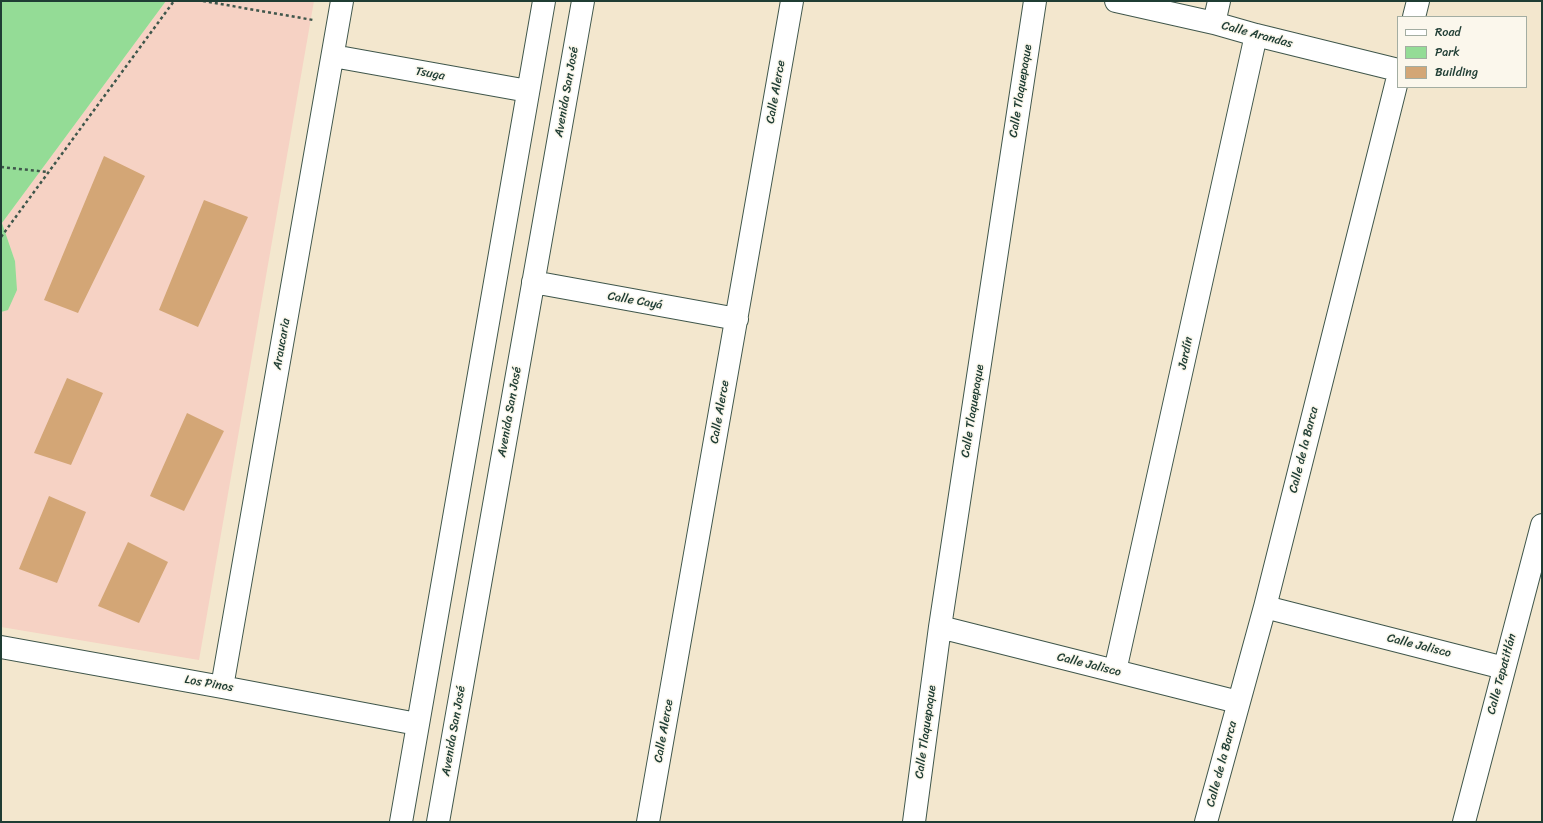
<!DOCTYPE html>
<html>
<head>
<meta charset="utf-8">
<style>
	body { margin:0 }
	#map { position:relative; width:1543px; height:823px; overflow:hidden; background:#f3e7ce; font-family:Sriracha,sans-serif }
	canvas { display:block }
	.frame { position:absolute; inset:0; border:2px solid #1f3d34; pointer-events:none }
	.legend { position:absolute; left:1397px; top:16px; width:130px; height:72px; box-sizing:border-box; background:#fbf7ec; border:1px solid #a3ada2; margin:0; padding:5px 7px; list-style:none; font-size:12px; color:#1f3d34 }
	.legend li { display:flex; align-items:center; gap:8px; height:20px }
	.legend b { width:20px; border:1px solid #a3ada2 }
</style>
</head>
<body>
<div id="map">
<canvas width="1543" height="823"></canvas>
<div class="frame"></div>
<ul class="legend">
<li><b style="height:5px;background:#fff"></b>Road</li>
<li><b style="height:11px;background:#94dc96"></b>Park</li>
<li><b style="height:11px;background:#d3a676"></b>Building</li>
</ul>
</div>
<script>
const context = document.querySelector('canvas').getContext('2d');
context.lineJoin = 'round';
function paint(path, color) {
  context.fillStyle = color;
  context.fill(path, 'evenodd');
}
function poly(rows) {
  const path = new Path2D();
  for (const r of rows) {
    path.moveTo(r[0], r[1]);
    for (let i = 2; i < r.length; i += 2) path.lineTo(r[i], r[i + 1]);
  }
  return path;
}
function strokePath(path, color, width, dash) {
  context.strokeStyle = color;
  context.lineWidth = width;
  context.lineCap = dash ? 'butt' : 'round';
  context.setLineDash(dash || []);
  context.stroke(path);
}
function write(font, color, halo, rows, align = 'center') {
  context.font = font + ' Sriracha,sans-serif';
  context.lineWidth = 3;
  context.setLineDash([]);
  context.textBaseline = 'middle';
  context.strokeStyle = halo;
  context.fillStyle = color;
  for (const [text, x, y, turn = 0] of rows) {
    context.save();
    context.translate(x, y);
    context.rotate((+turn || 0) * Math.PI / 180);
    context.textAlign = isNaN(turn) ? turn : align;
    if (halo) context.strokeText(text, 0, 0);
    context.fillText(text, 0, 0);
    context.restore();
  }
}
const built = poly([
	[166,1,314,1,199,660,1,627,1,312,8,309,15,261,2,223]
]);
const green = poly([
	[1,1,166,1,2,223,15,261,17,290,8,310,1,312]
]);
const building = poly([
	[104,156,145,176,78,313,44,300],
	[204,200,248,217,198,327,159,310],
	[67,378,103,393,71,465,34,453],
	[187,413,224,431,184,511,150,496],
	[49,496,86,512,57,583,19,569],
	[128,542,168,562,139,623,98,606]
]);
const path = poly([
	[203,1,313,20],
	[1,167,48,172],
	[1,237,174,1]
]);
const minor = poly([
	[1116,1,1214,23,1256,35,1398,70],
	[1414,17,1418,1],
	[1214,23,1219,1],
	[333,56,528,91],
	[533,282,737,319],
	[1265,607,1504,668],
	[940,627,1238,702],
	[1,647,222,687,417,724],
	[1115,671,1256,35],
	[222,687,342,1],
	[401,822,544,1],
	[438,822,583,1],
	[648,822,792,1],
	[914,822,940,627,1035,1],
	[1206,822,1265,607,1398,77],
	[1464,822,1542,525]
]);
const streetNames = [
	["Calle Arandas",1257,35,15],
	["Tsuga",430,74,10],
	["Calle Tlaquepaque",1021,91,-81],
	["Avenida San José",567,92,-80],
	["Calle Alerce",776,92,-80],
	["Calle Cayá",635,301,10],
	["Araucaria",282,344,-80],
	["Jardín",1186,353,-78],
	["Calle Tlaquepaque",973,411,-81],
	["Avenida San José",510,412,-80],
	["Calle Alerce",720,412,-80],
	["Calle de la Barca",1304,450,-76],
	["Calle Jalisco",1419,646,14],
	["Calle Jalisco",1089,665,14],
	["Calle Tepatitlán",1502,674,-75],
	["Los Pinos",209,684,10],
	["Avenida San José",454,731,-80],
	["Calle Alerce",664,731,-80],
	["Calle Tlaquepaque",926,732,-82],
	["Calle de la Barca",1222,764,-75]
];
paint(built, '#f6d2c4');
paint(green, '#94dc96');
paint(building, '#d3a676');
strokePath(minor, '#3f564b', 24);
strokePath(path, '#3f564b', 2.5, [3, 3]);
strokePath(minor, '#fff', 22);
write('12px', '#1f3d34', '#fbf7ec', streetNames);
</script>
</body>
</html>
